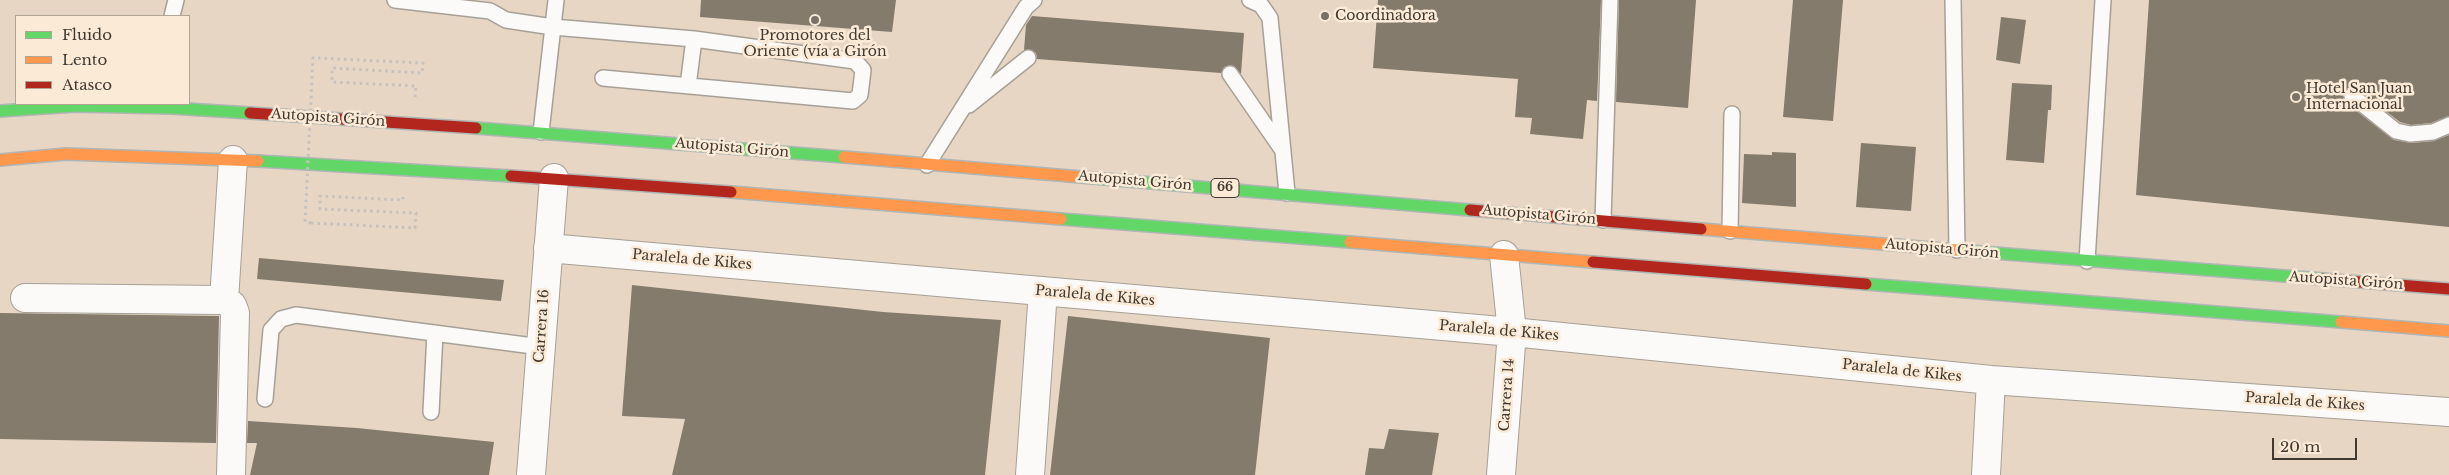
<!DOCTYPE html>
<html>
<head>
<meta charset="utf-8">
<style>
	body { margin:0 }
	#map { position:relative; width:2449px; height:475px; overflow:hidden; background:#e6ddd1; font-family:"Libre Baskerville",serif }
	canvas { display:block }
	.legend { position:absolute; left:15px; top:15px; width:175px; height:90px; box-sizing:border-box; background:#fbebd6; border:1px solid #b0a494; margin:0; padding:6px 9px; list-style:none; font-size:15px; color:#403931 }
	.legend li { display:flex; align-items:center; gap:10px; height:25px }
	.legend b { width:25px; border:1px solid #b0a494 }
	.scale { position:absolute; left:2272px; top:438px; width:85px; height:22px; box-sizing:border-box; border:2px solid #403931; border-top:0; padding-left:6px; font-size:15px; line-height:18px; white-space:nowrap; color:#403931; -webkit-text-stroke:4px #fbebd6; paint-order:stroke }
</style>
</head>
<body>
<div id="map">
<canvas width="2449" height="475"></canvas>
<ul class="legend">
<li><b style="height:6px;background:#63d668"></b>Fluido</li>
<li><b style="height:6px;background:#ff974d"></b>Lento</li>
<li><b style="height:6px;background:#b3261e"></b>Atasco</li>
</ul>
<div class="scale">20 m</div>
</div>
<script>
const context = document.querySelector('canvas').getContext('2d');
context.lineJoin = 'round';
function paint(path, color) {
  context.fillStyle = color;
  context.fill(path, 'evenodd');
}
function poly(rows) {
  const path = new Path2D();
  for (const r of rows) {
    path.moveTo(r[0], r[1]);
    for (let i = 2; i < r.length; i += 2) path.lineTo(r[i], r[i + 1]);
  }
  return path;
}
function strokePath(path, color, width, dash) {
  context.strokeStyle = color;
  context.lineWidth = width;
  context.lineCap = dash ? 'butt' : 'round';
  context.setLineDash(dash || []);
  context.stroke(path);
}
function write(font, color, halo, rows, align = 'center') {
  context.font = font + ' "Libre Baskerville",serif';
  context.lineWidth = 5;
  context.setLineDash([]);
  context.textBaseline = 'middle';
  context.strokeStyle = halo;
  context.fillStyle = color;
  for (const [text, x, y, turn = 0] of rows) {
    context.save();
    context.translate(x, y);
    context.rotate((+turn || 0) * Math.PI / 180);
    context.textAlign = isNaN(turn) ? turn : align;
    if (halo) context.strokeText(text, 0, 0);
    context.fillText(text, 0, 0);
    context.restore();
  }
}
const built = poly([
	[0,0,2449,0,2449,475,0,475],
	[16,16,189,16,189,104,16,104]
]);
const building = poly([
	[701,0,896,0,892,32,700,17],
	[1378,0,1601,0,1597,101,1587,100,1583,139,1530,134,1532,118,1515,117,1518,79,1373,68],
	[1619,0,1696,0,1688,108,1616,102],
	[1793,0,1843,0,1833,121,1783,117],
	[2149,0,2449,0,2449,116,2431,123,2411,125,2400,122,2354,87,2348,88,2343,95,2346,103,2394,140,2411,143,2434,141,2449,135,2449,227,2136,195],
	[1032,16,1244,33,1241,74,1234,66,1230,65,1224,67,1221,73,1037,59,1036,53,1032,50,1024,50,1026,25],
	[2001,17,2026,20,2020,64,1996,60],
	[2012,83,2052,85,2051,110,2048,110,2044,163,2006,160],
	[1861,143,1916,147,1911,211,1856,207],
	[1772,152,1796,153,1796,207,1742,203,1744,154,1772,155],
	[259,258,504,280,501,301,257,279],
	[632,285,883,312,1001,320,985,475,672,475,685,419,622,416],
	[0,313,219,316,216,443,0,439],
	[1068,316,1270,338,1255,475,1050,475],
	[248,421,357,428,494,442,489,475,250,475,257,443,247,443],
	[1389,429,1439,433,1432,475,1365,475,1369,448,1384,449]
]);
const path = poly([
	[318,58,423,63,422,73,332,68,332,82,416,86,415,97],
	[311,223,415,228,416,213,320,209,320,196,403,200,403,197]
]);
const lane = poly([
	[395,0,490,11,506,20,553,27,694,39,855,61,863,70,860,95,853,101,603,78],
	[1250,0,1261,5,1270,18,1287,193],
	[1953,0,1957,250],
	[172,16,176,0],
	[1230,74,1281,148],
	[688,86,694,39],
	[2352,96,2396,131,2410,134,2433,132,2449,125],
	[969,105,1028,58],
	[541,132,556,0],
	[927,165,1026,7,1034,0],
	[1603,220,1610,0],
	[1730,231,1732,114],
	[2087,261,2103,0],
	[265,399,271,330,281,319,296,315,541,347],
	[431,412,435,333]
]);
const street = poly([
	[548,248,1512,332,1991,380,2449,412],
	[25,298,224,300,232,305,235,313,231,475],
	[224,300,233,160],
	[531,475,554,178],
	[1030,475,1043,291],
	[1501,475,1512,332,1504,255],
	[1986,475,1991,380]
]);
const fast = poly([
	[0,111,75,106,171,108,250,113],
	[476,128,844,157],
	[258,161,511,176],
	[1081,177,1470,210],
	[1061,219,1350,242],
	[1956,250,2323,279],
	[1866,284,2341,322]
]);
const slow = poly([
	[844,157,1081,177],
	[0,160,66,154,258,161],
	[731,192,1061,219],
	[1701,229,1956,250],
	[1350,242,1593,262],
	[2341,322,2449,331]
]);
const jam = poly([
	[250,113,476,128],
	[511,176,731,192],
	[1470,210,1701,229],
	[1593,262,1866,284],
	[2323,279,2449,289]
]);
const pathBridge = poly([
	[311,223,305,222,313,58,318,58]
]);
const markers = [
	[1325,16,5,"#7a7269"],
	[815,20,5,"#7a7269"],
	[2296,97,5,"#7a7269"]
];
const shields = [
	[1225,188,28]
];
const shieldNames = [
	["66",1225,188]
];
const poiNames = [
	["Coordinadora",1335,16],
	["Promotores del",815,36,"center"],
	["Oriente (vía a Girón",815,52,"center"],
	["Hotel San Juan",2306,89],
	["Internacional",2306,105]
];
const streetNames = [
	["Autopista Girón",328,118,4],
	["Autopista Girón",732,148,5],
	["Autopista Girón",1135,181,5],
	["Autopista Girón",1539,215,5],
	["Autopista Girón",1942,249,5],
	["Paralela de Kikes",692,260,5],
	["Autopista Girón",2346,281,4],
	["Paralela de Kikes",1095,296,5],
	["Carrera 16",542,326,-86],
	["Paralela de Kikes",1499,331,5],
	["Paralela de Kikes",1902,371,6],
	["Carrera 14",1507,395,-86],
	["Paralela de Kikes",2305,402,4]
];
paint(built, '#e7d6c3');
paint(building, '#847b6c');
strokePath(lane, '#a7a097', 18);
strokePath(street, '#a7a097', 30);
strokePath(fast, '#afb6b4', 14);
strokePath(slow, '#afb6b4', 14);
strokePath(jam, '#afb6b4', 14);
strokePath(path, '#c5c1be', 3, [2.5, 4]);
strokePath(lane, '#fbfaf8', 15);
strokePath(street, '#fbfaf8', 28);
strokePath(fast, '#63d668', 11);
strokePath(slow, '#ff974d', 11);
strokePath(jam, '#b3261e', 11);
strokePath(pathBridge, '#c5c1be', 3, [2.5, 4]);
for (const [x, y, r, color] of markers) {
  const dot = new Path2D();
  dot.arc(x, y, r, 0, 2 * Math.PI);
  context.fillStyle = color;
  context.fill(dot);
  strokePath(dot, '#fbebd6', 2);
}
for (const [x, y, w] of shields) {
  const box = new Path2D();
  box.roundRect(x - w / 2, y - 9.5, w, 19, 4);
  context.fillStyle = '#fbebd6';
  context.fill(box);
  strokePath(box, '#403931', 1);
}
write('bold 12px', '#403931', null, shieldNames);
write('14px', '#403931', '#fbebd6', poiNames, 'left');
write('14px', '#403931', '#fbebd6', streetNames);
</script>
</body>
</html>
